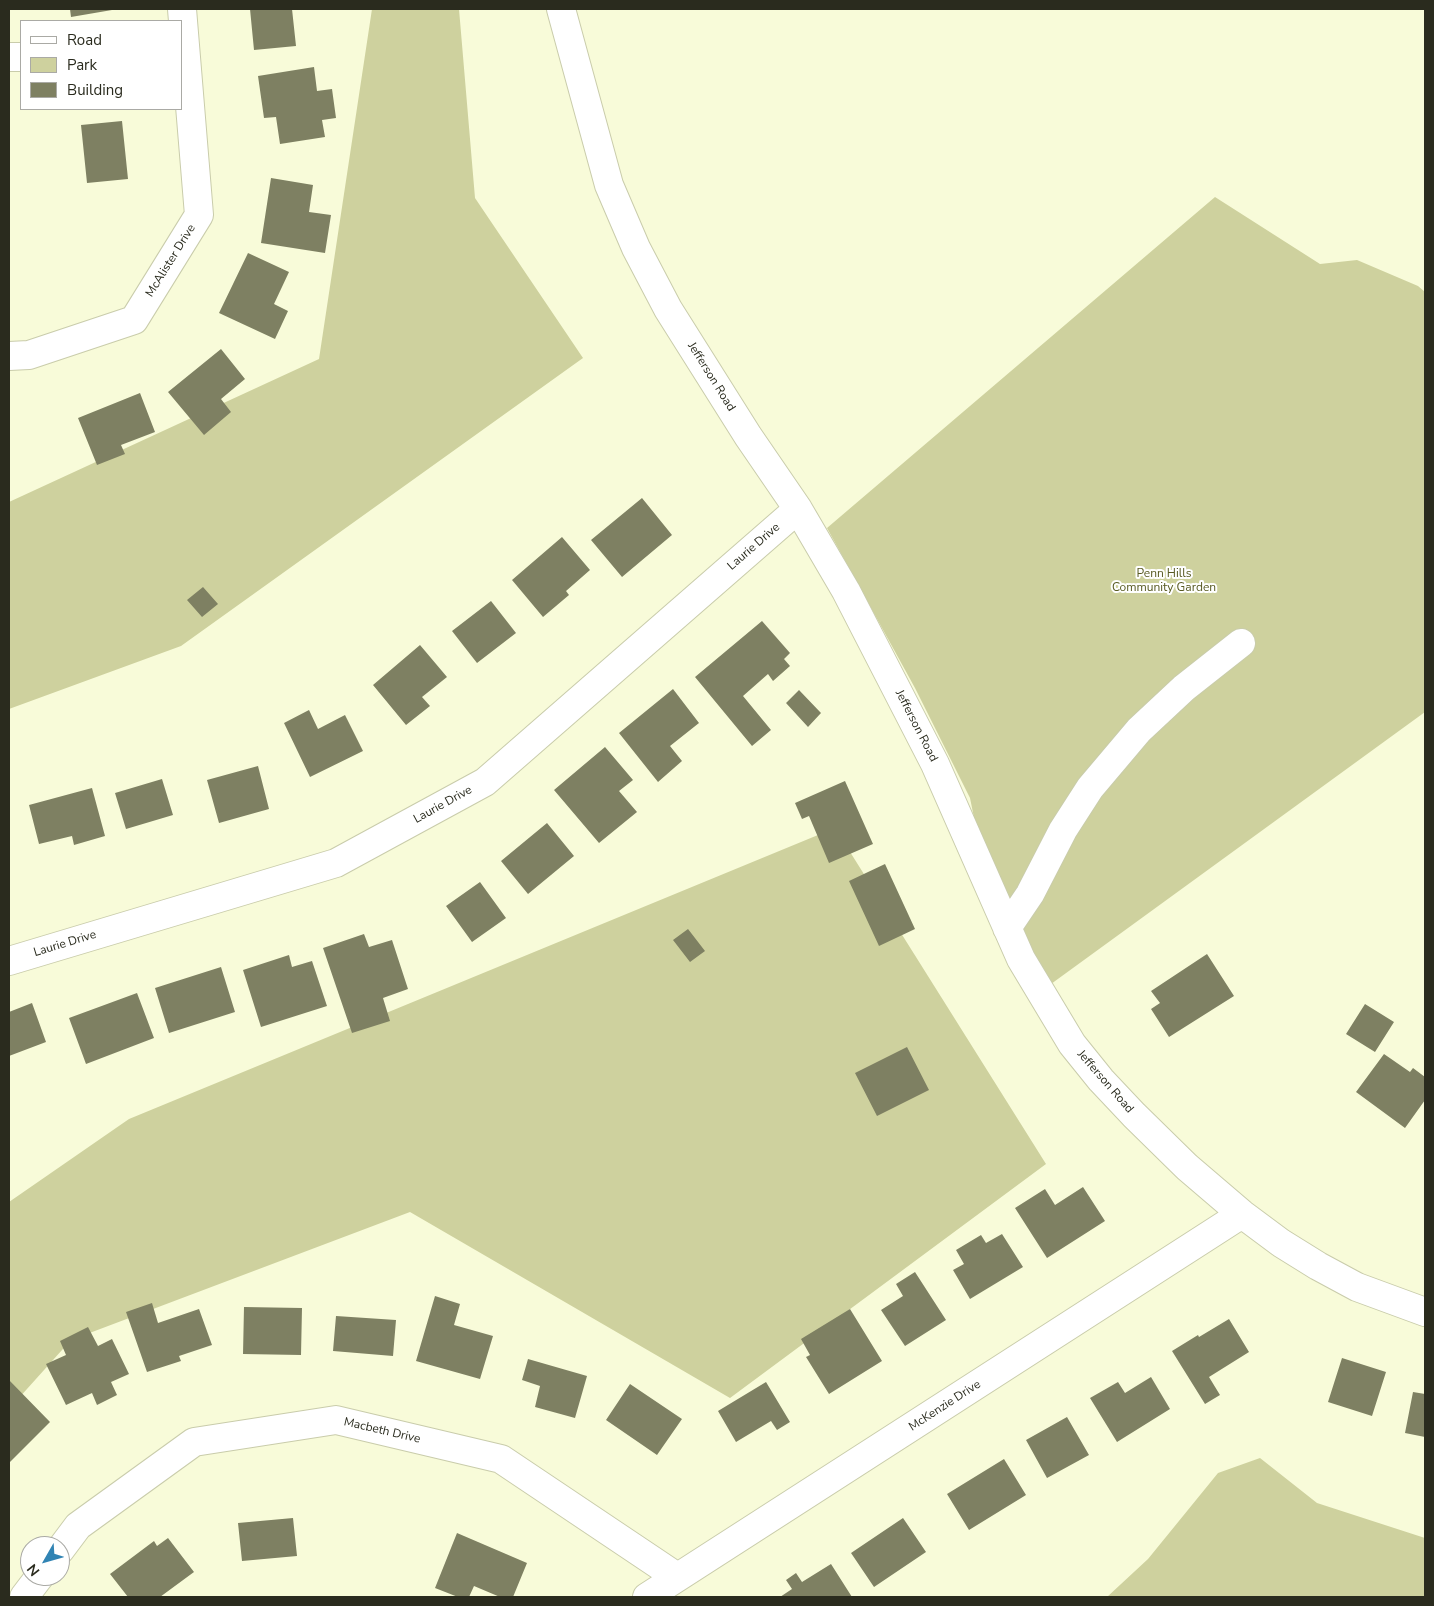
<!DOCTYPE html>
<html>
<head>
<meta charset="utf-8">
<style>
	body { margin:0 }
	#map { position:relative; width:1434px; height:1606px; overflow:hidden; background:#f8fbd9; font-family:"Nunito Sans",sans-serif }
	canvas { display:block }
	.frame { position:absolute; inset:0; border:10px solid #2a2b1e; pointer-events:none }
	.legend { position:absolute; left:20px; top:20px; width:162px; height:90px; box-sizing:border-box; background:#fff; border:1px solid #aaaaa5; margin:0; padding:6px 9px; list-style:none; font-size:15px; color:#2a2b1e }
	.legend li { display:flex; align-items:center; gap:10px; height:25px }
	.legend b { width:25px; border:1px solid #aaaaa5 }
	.north { position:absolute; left:20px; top:1536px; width:50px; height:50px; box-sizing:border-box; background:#fff; border:1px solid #aaaaa5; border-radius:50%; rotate:232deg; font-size:14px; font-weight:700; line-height:20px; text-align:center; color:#2a2b1e }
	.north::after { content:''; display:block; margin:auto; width:18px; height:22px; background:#3184b4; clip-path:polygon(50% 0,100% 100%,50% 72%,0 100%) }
</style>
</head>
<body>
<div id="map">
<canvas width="1434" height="1606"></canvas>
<div class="frame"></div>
<ul class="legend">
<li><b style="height:6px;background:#fff"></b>Road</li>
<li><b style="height:14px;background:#ced19e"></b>Park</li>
<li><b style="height:14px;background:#7e8062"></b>Building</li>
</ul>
<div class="north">N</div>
</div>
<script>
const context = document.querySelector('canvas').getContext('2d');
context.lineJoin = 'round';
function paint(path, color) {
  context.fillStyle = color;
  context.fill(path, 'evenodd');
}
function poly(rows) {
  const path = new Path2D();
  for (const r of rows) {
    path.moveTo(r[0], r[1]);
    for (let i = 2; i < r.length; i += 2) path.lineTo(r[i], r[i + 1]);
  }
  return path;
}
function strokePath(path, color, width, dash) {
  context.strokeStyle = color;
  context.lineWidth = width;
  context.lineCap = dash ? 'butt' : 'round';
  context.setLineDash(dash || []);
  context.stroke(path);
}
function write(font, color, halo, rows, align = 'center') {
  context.font = font + ' "Nunito Sans",sans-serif';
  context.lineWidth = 4;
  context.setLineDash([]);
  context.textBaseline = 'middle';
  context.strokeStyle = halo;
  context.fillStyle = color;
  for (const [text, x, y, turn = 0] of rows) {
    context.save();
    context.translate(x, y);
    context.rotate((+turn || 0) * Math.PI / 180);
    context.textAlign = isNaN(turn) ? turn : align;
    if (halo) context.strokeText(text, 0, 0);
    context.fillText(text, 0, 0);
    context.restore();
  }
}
const green = poly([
	[372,9,459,9,475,198,583,358,181,646,9,709,9,502,319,359],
	[1215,197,1320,264,1357,260,1418,286,1425,292,1425,712,1040,992,987,881,970,798,915,688,827,528],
	[835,828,1046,1164,730,1398,410,1212,71,1340,9,1409,9,1202,129,1119],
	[1260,1458,1317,1503,1425,1538,1425,1597,1107,1597,1148,1559,1218,1473]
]);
const building = poly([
	[70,9,112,9,112,10,71,17],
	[250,9,292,9,296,46,254,50],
	[314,67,317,91,332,89,336,118,322,120,325,137,280,144,276,117,264,118,258,76],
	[122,121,128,179,87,183,81,125],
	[271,178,313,185,309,212,331,215,325,253,261,243],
	[248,253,289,272,274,304,288,311,275,339,219,313],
	[221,349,245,379,221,399,231,412,204,435,168,392],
	[140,393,155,432,121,445,125,454,97,465,78,418],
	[642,498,672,535,622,577,591,540],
	[562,537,590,570,566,591,569,595,543,617,512,580],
	[203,587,218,604,202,617,187,600],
	[491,601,516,633,477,663,452,631],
	[762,621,790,653,784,659,790,666,773,681,768,674,743,696,771,730,752,746,695,677],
	[420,645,447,677,422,697,430,706,406,725,373,685],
	[673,689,699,723,670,746,682,761,658,782,619,733],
	[799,690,821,713,808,727,786,703],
	[309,710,318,729,345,715,363,751,310,777,284,723],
	[605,747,633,780,619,791,637,812,599,843,554,790],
	[258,766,269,809,219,823,207,780],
	[162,779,173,815,126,829,115,793],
	[845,781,873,844,829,863,809,816,802,819,795,803],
	[92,788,105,836,74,845,72,836,39,844,29,805],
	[547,823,574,856,528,894,501,861],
	[885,864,915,929,879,946,849,881],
	[480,882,506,918,472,942,446,906],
	[688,929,705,951,690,962,673,940],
	[364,934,369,947,392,940,408,989,383,998,390,1021,352,1033,323,948],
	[1207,954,1234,996,1169,1037,1151,1009,1160,1003,1151,991],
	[289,955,292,967,312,961,327,1006,261,1027,243,970],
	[221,967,235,1012,169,1033,155,988],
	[137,993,154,1038,86,1064,69,1018],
	[32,1003,46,1042,9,1056,9,1012],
	[1365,1004,1394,1022,1375,1052,1346,1034],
	[907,1047,929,1090,877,1116,855,1073],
	[1384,1054,1410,1072,1413,1068,1425,1077,1425,1100,1405,1128,1356,1092],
	[1083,1187,1105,1221,1047,1258,1015,1208,1045,1189,1055,1205],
	[1002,1234,1023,1267,970,1299,953,1270,964,1264,956,1250,981,1235,986,1243],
	[915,1272,946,1320,905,1346,881,1310,903,1296,896,1284],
	[435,1296,460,1304,454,1325,493,1336,480,1379,416,1361],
	[152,1303,158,1323,199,1309,212,1345,179,1356,181,1361,147,1372,126,1312],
	[244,1307,302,1308,301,1355,243,1354],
	[850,1309,882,1361,829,1394,806,1357,810,1355,801,1339],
	[336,1316,396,1320,393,1356,333,1351],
	[1229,1319,1249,1352,1209,1377,1220,1395,1205,1404,1172,1351,1198,1335,1199,1337],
	[88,1327,98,1346,112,1339,129,1374,111,1382,117,1395,97,1405,92,1393,66,1405,46,1364,66,1355,60,1341],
	[1342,1358,1386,1372,1372,1416,1328,1402],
	[528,1359,587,1376,575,1418,535,1407,540,1386,522,1380],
	[1151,1377,1170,1409,1117,1442,1090,1398,1118,1382,1125,1393],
	[9,1380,50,1422,9,1463],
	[766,1382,790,1422,777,1430,771,1421,736,1442,718,1411],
	[630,1384,682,1419,657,1455,606,1420],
	[1413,1392,1425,1394,1425,1437,1405,1433],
	[1067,1417,1089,1455,1047,1478,1026,1440],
	[1004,1459,1026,1495,969,1530,947,1494],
	[293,1518,297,1556,242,1561,238,1523],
	[903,1518,926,1552,874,1587,851,1553],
	[457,1533,527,1563,513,1597,500,1597,474,1586,469,1597,458,1597,435,1588],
	[168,1538,194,1572,160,1597,128,1597,110,1574,154,1541,157,1546],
	[831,1564,852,1597,780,1597,792,1589,786,1580,796,1573,802,1582]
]);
const minor = poly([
	[561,9,609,185,636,248,668,309,748,436,798,509,846,591,935,764,1021,959,1072,1044,1101,1080,1134,1115,1187,1167,1242,1214,1281,1243,1318,1266,1357,1287,1425,1312],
	[9,57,21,57],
	[9,356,29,355,134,320,199,215,182,9],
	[1007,928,1030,894,1063,830,1090,788,1139,730,1184,688,1241,643],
	[9,961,336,863,485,782,798,509],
	[60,1550,78,1526,194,1442,336,1420,501,1459,677,1577],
	[24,1597,40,1576],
	[647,1597,1242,1214]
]);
const streetNames = [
	["McAlister Drive",171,261,-58],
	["Jefferson Road",711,377,58],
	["Laurie Drive",754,547,-41],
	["Jefferson Road",916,726,63],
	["Laurie Drive",443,805,-29],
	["Laurie Drive",65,944,-17],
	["Jefferson Road",1105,1082,49],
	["McKenzie Drive",945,1406,-33],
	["Macbeth Drive",382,1431,13]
];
const parkNames = [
	["Penn Hills",1164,574],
	["Community Garden",1164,588]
];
paint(green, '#ced19e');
paint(building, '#7e8062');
strokePath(minor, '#c9ccab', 30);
strokePath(minor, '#fff', 28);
write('12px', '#2a2b1e', '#fff', streetNames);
write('12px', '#585a22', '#fff', parkNames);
</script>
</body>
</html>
